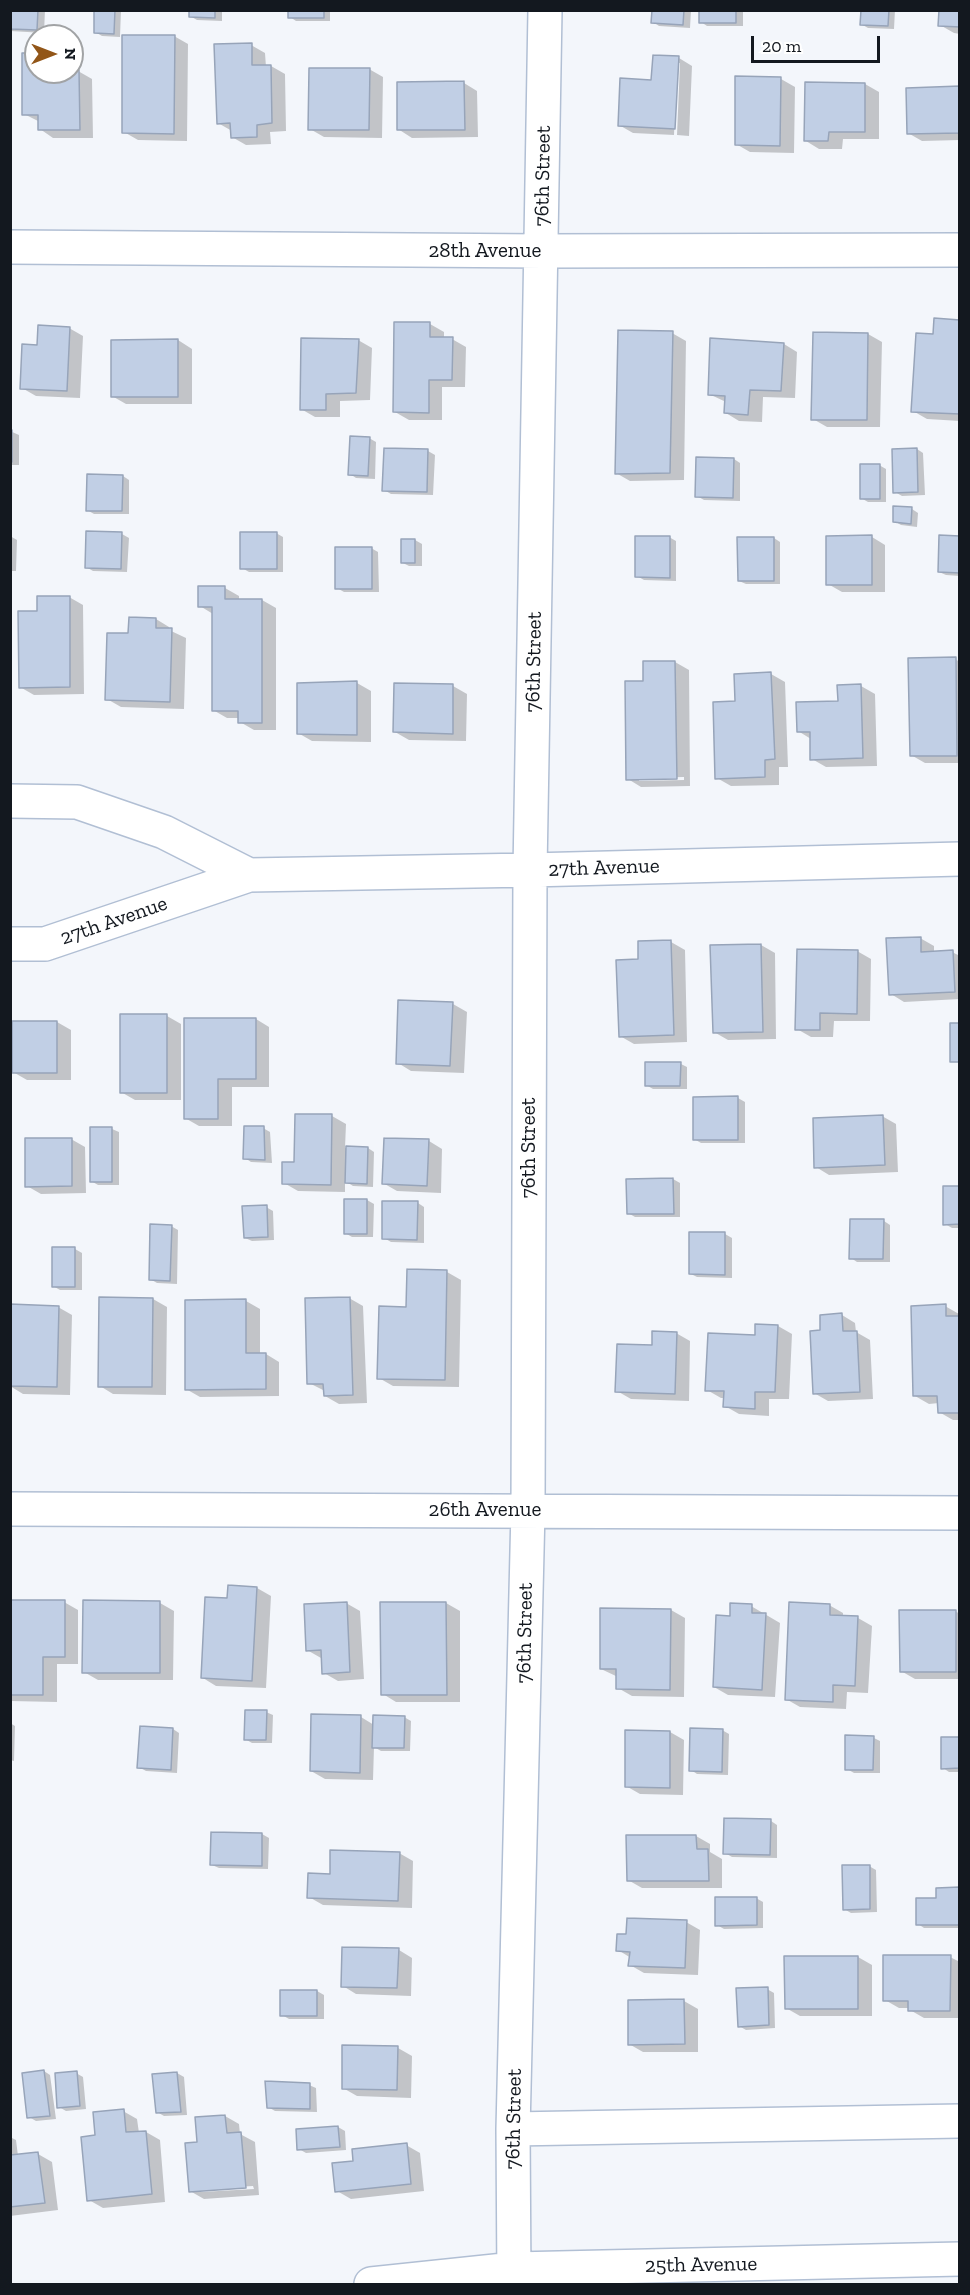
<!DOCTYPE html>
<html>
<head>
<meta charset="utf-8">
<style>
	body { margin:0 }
	#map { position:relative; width:970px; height:2295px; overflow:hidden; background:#f3f6fb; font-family:"Zilla Slab",serif }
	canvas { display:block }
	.frame { position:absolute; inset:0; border:12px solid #13181f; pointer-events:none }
	.north { position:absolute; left:24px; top:24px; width:60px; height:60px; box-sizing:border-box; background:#fff; border:2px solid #a1a3a5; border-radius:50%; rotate:90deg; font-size:16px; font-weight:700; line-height:24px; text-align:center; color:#13181f }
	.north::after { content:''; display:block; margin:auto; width:21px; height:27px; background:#925618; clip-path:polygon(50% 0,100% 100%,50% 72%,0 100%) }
	.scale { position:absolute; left:751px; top:36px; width:129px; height:27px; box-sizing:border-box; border:3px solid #13181f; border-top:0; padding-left:8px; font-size:18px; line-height:21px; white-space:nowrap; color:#13181f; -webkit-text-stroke:4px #fff; paint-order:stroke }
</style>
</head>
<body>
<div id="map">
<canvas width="970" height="2295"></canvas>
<div class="frame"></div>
<div class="north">N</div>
<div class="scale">20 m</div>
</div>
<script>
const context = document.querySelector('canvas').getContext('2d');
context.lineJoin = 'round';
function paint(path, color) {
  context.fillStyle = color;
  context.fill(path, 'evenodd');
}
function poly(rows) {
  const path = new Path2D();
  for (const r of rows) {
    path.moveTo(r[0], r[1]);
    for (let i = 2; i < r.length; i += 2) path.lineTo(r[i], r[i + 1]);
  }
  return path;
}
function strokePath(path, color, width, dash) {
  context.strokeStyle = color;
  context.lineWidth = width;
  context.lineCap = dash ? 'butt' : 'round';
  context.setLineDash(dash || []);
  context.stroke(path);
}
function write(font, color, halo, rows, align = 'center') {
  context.font = font + ' "Zilla Slab",serif';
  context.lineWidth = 6;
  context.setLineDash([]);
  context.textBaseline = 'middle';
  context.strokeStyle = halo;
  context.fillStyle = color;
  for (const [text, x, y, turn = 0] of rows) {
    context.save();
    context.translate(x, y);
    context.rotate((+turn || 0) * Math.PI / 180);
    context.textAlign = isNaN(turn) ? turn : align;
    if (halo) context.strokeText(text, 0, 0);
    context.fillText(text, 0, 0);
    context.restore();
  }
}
const shadow = poly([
	[10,10,45,10,44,33,10,31],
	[96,10,121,10,120,37,102,36,95,32],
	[190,10,222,10,222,21,197,20,190,16],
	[290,10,330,10,330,21,296,21,290,17],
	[653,10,691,10,690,28,659,26,653,22],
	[701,10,743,10,743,26,707,26,701,22],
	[862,10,895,10,894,29,868,28,861,24],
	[960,10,960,34,954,33,940,25],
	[174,36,188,44,187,141,138,140,124,132],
	[251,45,265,53,266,67,271,66,285,74,286,131,270,132,271,144,246,145,232,137,232,131,218,123],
	[36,54,36,72,72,72,72,61,74,62,74,71,78,71,92,79,93,138,53,138,40,129,40,122,24,114],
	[679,58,692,66,689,136,677,135,680,63,677,63,674,135,633,133,619,125,653,82],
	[369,69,383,77,382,138,324,137,310,129],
	[781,79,795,87,794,153,750,152,736,144],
	[464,83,477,91,478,137,412,138,398,129],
	[806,84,865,84,879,92,879,139,843,139,842,149,819,149,806,141],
	[960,88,960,140,922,141,908,133],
	[960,321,960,421,927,419,913,411,935,335],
	[430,324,444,332,444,339,452,339,466,347,465,387,442,387,442,420,409,420,395,412],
	[69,328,83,336,80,398,36,396,22,388,39,346],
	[672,333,686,341,684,480,630,481,616,473],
	[868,334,882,342,880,427,827,427,813,419],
	[178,340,192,349,192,404,126,404,112,396],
	[358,340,372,348,370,400,340,401,340,417,315,417,301,409],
	[784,344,797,352,795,398,763,397,762,422,739,421,726,413,726,402,709,394],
	[10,431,19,435,19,465,10,465],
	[369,438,376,442,375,479,356,478,350,474],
	[917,449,923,453,925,495,902,496,895,492],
	[428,451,435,455,433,495,391,494,384,490],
	[734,459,740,463,740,501,704,500,697,496],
	[879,465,886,469,886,502,868,502,861,498],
	[123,476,129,480,129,514,94,514,87,510],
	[912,509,918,513,917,527,901,525,894,521],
	[276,533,283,537,283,572,249,572,242,568],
	[122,534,129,538,127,572,93,571,86,567],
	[10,536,17,540,16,571,10,571],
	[669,537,676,541,676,581,644,580,637,576],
	[872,537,885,545,885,592,842,592,828,584],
	[774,538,780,542,780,584,746,584,739,581],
	[960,538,960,576,946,575,939,572],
	[415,540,422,544,422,566,409,566,403,563],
	[371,548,378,552,379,592,344,592,337,588],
	[225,588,239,596,239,600,262,600,276,608,276,730,254,730,240,722,240,718,227,718,213,710,213,614,200,606],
	[69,597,83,605,84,694,34,695,20,687,38,612],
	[156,619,169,627,169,630,186,638,184,709,121,707,107,699,130,635],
	[955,659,960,662,960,763,925,763,911,755],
	[675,662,689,670,690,786,641,787,628,779,645,682,645,663],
	[684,777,684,780,639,781,639,778],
	[771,674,785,682,788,767,779,767,779,785,731,786,717,778,736,703],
	[357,683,371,691,371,742,312,741,298,733,299,684],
	[453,686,467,694,466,741,409,740,395,732],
	[861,686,875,694,877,766,826,767,812,759,811,739,798,731],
	[920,938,934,946,934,953,952,952,960,956,960,999,904,1002,891,994],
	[671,942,685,950,687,1042,634,1044,620,1036,640,960],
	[761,945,775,953,776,1039,728,1040,714,1032],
	[857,951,871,959,870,1021,834,1021,833,1037,811,1037,797,1029],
	[453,1004,467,1012,464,1073,411,1071,398,1063],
	[121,1016,167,1016,181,1024,181,1100,135,1100,121,1092],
	[256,1019,269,1027,269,1087,232,1087,232,1126,199,1126,185,1118],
	[57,1022,71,1030,71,1080,27,1080,13,1072],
	[681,1064,687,1067,687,1089,653,1089,646,1085],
	[738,1098,745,1102,745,1143,701,1143,694,1139],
	[296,1115,332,1116,346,1124,345,1148,368,1148,374,1152,373,1187,353,1186,345,1181,345,1192,298,1191,284,1183,295,1163],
	[882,1116,896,1124,898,1172,829,1175,816,1167],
	[263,1128,270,1132,272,1163,251,1162,245,1158],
	[112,1129,119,1132,119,1185,98,1185,91,1181],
	[71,1139,85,1147,86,1193,41,1194,27,1186],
	[429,1141,442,1149,441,1193,397,1191,383,1183],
	[673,1179,680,1183,680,1217,635,1217,628,1213],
	[960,1187,960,1228,952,1228,945,1224],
	[345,1200,367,1200,374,1204,373,1237,352,1237,345,1233],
	[418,1203,424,1207,424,1243,391,1242,384,1238],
	[266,1207,273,1211,274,1240,252,1241,245,1238],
	[884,1221,890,1225,890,1262,857,1262,851,1258],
	[171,1226,178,1230,177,1284,157,1283,150,1279],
	[691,1234,725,1234,732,1238,732,1278,697,1277,691,1274],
	[75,1249,82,1253,82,1290,60,1290,53,1286],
	[408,1271,447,1272,461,1280,459,1387,393,1386,379,1378,408,1308],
	[349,1298,363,1306,367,1403,339,1404,325,1396,325,1391,309,1383],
	[153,1299,167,1307,166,1395,113,1394,100,1386],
	[246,1301,260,1309,260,1354,266,1354,279,1362,279,1396,200,1397,186,1389],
	[945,1306,959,1314,960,1317,960,1420,953,1420,939,1412,939,1403,929,1404,915,1396],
	[58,1307,72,1315,70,1395,23,1394,10,1386,10,1333],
	[842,1315,855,1323,856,1332,870,1340,873,1399,828,1401,814,1393,822,1332],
	[778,1326,792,1334,789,1399,769,1399,769,1416,739,1414,725,1406,725,1398,721,1398,707,1390,757,1337],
	[676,1333,690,1341,689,1401,631,1399,617,1391,653,1346],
	[230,1587,257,1588,271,1596,266,1688,216,1686,203,1678,229,1600],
	[10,1601,64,1602,78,1610,78,1664,57,1664,57,1702,10,1701],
	[160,1603,174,1611,173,1680,98,1680,84,1672],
	[346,1603,360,1611,364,1679,338,1681,324,1673,321,1658,307,1650],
	[446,1603,460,1611,460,1702,396,1702,383,1694],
	[829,1605,843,1613,843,1617,858,1618,872,1626,868,1693,847,1692,846,1709,800,1707,786,1699],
	[751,1606,780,1623,775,1697,728,1695,714,1687,731,1617],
	[671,1610,685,1618,684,1697,632,1696,618,1688,618,1677,601,1669],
	[955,1611,960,1614,960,1679,915,1679,901,1671],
	[266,1712,273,1715,272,1743,252,1743,245,1739],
	[361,1717,374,1725,404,1717,411,1721,410,1751,381,1751,374,1747,373,1780,325,1779,311,1771],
	[10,1723,15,1726,14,1761,10,1760],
	[173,1729,179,1733,177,1773,146,1771,139,1767],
	[722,1730,729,1734,728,1775,697,1774,691,1770],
	[627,1732,670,1732,684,1740,683,1795,640,1794,626,1786],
	[874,1738,880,1741,880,1773,854,1773,847,1769],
	[960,1738,960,1772,949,1772,943,1768],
	[771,1821,777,1825,777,1858,732,1857,725,1853],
	[212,1833,262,1834,269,1838,268,1869,219,1868,212,1865],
	[696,1836,710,1844,710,1852,722,1859,722,1888,642,1888,628,1880],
	[399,1853,413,1861,412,1908,323,1905,309,1897,331,1875],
	[869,1866,876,1870,877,1912,851,1913,844,1909],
	[960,1889,960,1928,924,1928,918,1924,937,1900],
	[756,1898,763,1902,763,1928,724,1929,717,1925],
	[686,1922,700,1930,698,1975,644,1973,630,1965,631,1958,618,1950,628,1936],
	[399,1950,412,1958,411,1996,356,1994,343,1986],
	[858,1957,872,1965,872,2016,800,2016,786,2008],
	[950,1957,960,1962,960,2018,924,2018,910,2010,910,2008,899,2008,885,2000],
	[767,1989,774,1993,775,2028,746,2030,739,2026],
	[282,1991,317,1991,324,1995,324,2019,289,2019,282,2015],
	[684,2001,698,2009,698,2052,643,2052,629,2044],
	[398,2048,412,2056,411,2098,357,2096,343,2088],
	[44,2071,50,2075,56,2119,36,2121,29,2117],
	[76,2073,83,2077,86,2109,66,2111,59,2107],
	[177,2073,184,2077,187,2115,164,2116,157,2112],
	[309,2085,316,2088,317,2112,275,2111,268,2107],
	[123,2111,137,2119,139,2133,146,2132,160,2140,165,2202,103,2208,89,2200,97,2137],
	[225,2116,239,2124,240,2134,255,2142,259,2195,204,2199,190,2191,199,2143],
	[253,2186,254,2189,201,2192,201,2189],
	[338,2127,345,2131,346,2150,306,2153,299,2149],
	[10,2137,16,2140,18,2156,38,2154,52,2162,58,2210,10,2216],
	[406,2145,420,2153,424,2191,351,2199,337,2191,355,2162]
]);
const building = poly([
	[10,10,38,10,37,30,10,29,10,10],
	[94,10,115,10,114,34,94,33,94,10],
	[189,10,215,10,215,18,189,17,189,10],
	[288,10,324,10,324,18,288,18,288,10],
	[652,10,684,10,683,25,651,23,652,10],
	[699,10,736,10,736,23,699,23,699,10],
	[861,10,889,10,888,26,860,25,861,10],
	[939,10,960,10,960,27,938,26,939,10],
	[122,35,175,35,174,134,122,133,122,35],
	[252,43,252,65,271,65,272,123,257,125,257,137,231,138,230,123,217,124,214,44,252,43],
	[22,53,36,53,36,72,72,72,72,70,79,70,80,130,38,130,38,115,22,115,22,53],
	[653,55,679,56,675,129,618,126,620,78,651,80,653,55],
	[309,68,370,68,369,130,308,130,309,68],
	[735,76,781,77,780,146,735,145,735,76],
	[464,81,465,130,397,130,397,82,464,81],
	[805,82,865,83,865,132,829,132,828,141,804,141,805,82],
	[960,86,960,133,907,134,906,88,960,86],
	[934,318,960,320,960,414,911,412,916,333,933,334,934,318],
	[394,322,430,322,430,337,453,337,452,380,429,380,429,413,393,412,394,322],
	[38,325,70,327,67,391,20,389,22,344,37,345,38,325],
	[618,330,673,331,670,473,615,474,618,330],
	[813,332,868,333,867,420,811,420,813,332],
	[301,338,359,339,356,393,326,394,326,410,300,410,301,338],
	[710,338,784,343,781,391,750,390,748,415,724,413,725,396,708,395,710,338],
	[178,339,178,397,111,397,111,340,178,339],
	[10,430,12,430,12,462,10,462,10,430],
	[350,436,370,437,368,476,348,475,350,436],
	[384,448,428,449,427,492,382,491,384,448],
	[917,448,918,492,893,493,892,449,917,448],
	[696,457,734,458,733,498,695,497,696,457],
	[860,464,880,464,880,499,860,499,860,464],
	[87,474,123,475,122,511,86,511,87,474],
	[893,506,912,507,911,524,893,522,893,506],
	[86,531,122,532,121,569,85,568,86,531],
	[240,532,277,532,277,569,240,569,240,532],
	[872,535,872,585,826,585,826,536,872,535],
	[939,535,960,536,960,573,938,572,939,535],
	[635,536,670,536,670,578,635,577,635,536],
	[737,537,774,537,774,581,738,581,737,537],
	[401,539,415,539,415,563,401,563,401,539],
	[335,547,372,547,372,589,335,589,335,547],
	[198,586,225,586,225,599,262,599,262,723,238,723,238,711,212,711,212,607,198,607,198,586],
	[37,596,70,596,70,687,19,688,18,611,37,611,37,596],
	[129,617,156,618,156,628,172,628,170,702,105,700,107,633,128,633,129,617],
	[956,657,957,756,910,756,908,658,956,657],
	[643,661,675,661,677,779,626,780,625,681,643,681,643,661],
	[771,672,775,759,765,760,765,777,715,779,713,702,735,701,734,674,771,672],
	[357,681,357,735,297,734,297,683,357,681],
	[394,683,453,684,453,734,393,732,394,683],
	[861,684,863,758,810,760,810,732,797,732,796,702,838,701,837,685,861,684],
	[921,937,921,952,953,950,955,992,889,995,886,938,921,937],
	[671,940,674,1035,619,1037,616,960,638,959,638,941,671,940],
	[761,944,763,1032,713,1033,710,945,761,944],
	[797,949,858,950,857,1014,820,1013,820,1030,795,1030,797,949],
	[398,1000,453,1002,450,1066,396,1064,398,1000],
	[120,1014,167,1014,167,1093,120,1093,120,1014],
	[184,1018,256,1018,256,1079,218,1079,218,1119,184,1119,184,1018],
	[12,1021,57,1021,57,1073,12,1073,12,1021],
	[950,1023,960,1023,960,1062,950,1062,950,1023],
	[645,1062,681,1062,680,1086,645,1086,645,1062],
	[738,1096,738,1140,693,1140,693,1097,738,1096],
	[295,1114,332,1114,331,1185,282,1184,282,1162,294,1162,295,1114],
	[883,1115,885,1165,814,1168,813,1118,883,1115],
	[244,1126,264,1126,265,1160,243,1159,244,1126],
	[90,1127,112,1127,112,1182,90,1182,90,1127],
	[25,1138,72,1138,72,1186,25,1187,25,1138],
	[384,1138,429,1139,427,1186,382,1184,384,1138],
	[346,1146,368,1147,367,1184,345,1183,346,1146],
	[673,1178,674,1214,627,1214,626,1179,673,1178],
	[943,1186,960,1186,960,1224,943,1225,943,1186],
	[344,1199,367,1199,367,1234,344,1234,344,1199],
	[382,1201,418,1201,417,1240,382,1239,382,1201],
	[267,1205,268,1237,244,1238,242,1206,267,1205],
	[850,1219,884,1219,883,1259,849,1259,850,1219],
	[150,1224,172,1225,170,1281,149,1280,150,1224],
	[689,1232,725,1232,725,1275,689,1274,689,1232],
	[52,1247,75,1247,75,1287,52,1287,52,1247],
	[407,1269,447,1270,445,1380,377,1379,379,1306,406,1307,407,1269],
	[99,1297,153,1298,152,1387,98,1387,99,1297],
	[350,1297,353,1395,324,1396,323,1384,307,1384,305,1298,350,1297],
	[246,1299,246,1353,266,1353,266,1389,185,1390,185,1300,246,1299],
	[10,1304,59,1306,57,1387,10,1386,10,1304],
	[946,1304,946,1316,960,1316,960,1413,938,1413,937,1396,913,1396,911,1306,946,1304],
	[842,1313,843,1331,857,1331,860,1392,813,1394,810,1331,820,1330,820,1315,842,1313],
	[755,1324,778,1325,775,1392,755,1392,755,1409,723,1407,724,1391,705,1391,708,1333,755,1335,755,1324],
	[652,1331,677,1332,675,1394,615,1392,617,1344,652,1345,652,1331],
	[228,1585,257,1587,252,1681,201,1678,205,1597,227,1598,228,1585],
	[10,1600,65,1600,65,1657,43,1657,43,1695,10,1695,10,1600],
	[83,1600,160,1601,160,1673,82,1673,83,1600],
	[347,1602,350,1672,322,1674,321,1650,306,1651,304,1604,347,1602],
	[380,1602,446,1602,447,1695,381,1695,380,1602],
	[789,1602,830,1604,830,1615,858,1616,855,1686,833,1685,833,1702,785,1700,789,1602],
	[730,1603,752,1604,752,1613,766,1613,762,1690,713,1687,716,1615,730,1616,730,1603],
	[600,1608,671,1609,670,1690,616,1689,616,1669,600,1669,600,1608],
	[899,1610,956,1610,956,1672,900,1672,899,1610],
	[245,1710,267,1710,266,1740,244,1740,245,1710],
	[311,1714,361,1715,360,1773,310,1771,311,1714],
	[373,1715,405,1716,404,1748,372,1748,373,1715],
	[140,1726,173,1728,171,1770,137,1768,140,1726],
	[690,1728,723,1729,722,1772,689,1771,690,1728],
	[625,1730,670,1731,670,1788,625,1787,625,1730],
	[845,1735,874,1736,873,1770,845,1770,845,1735],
	[941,1737,960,1737,960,1768,941,1769,941,1737],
	[724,1818,771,1819,770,1855,723,1854,724,1818],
	[211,1832,262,1833,262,1866,210,1865,211,1832],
	[626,1835,696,1835,697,1849,708,1849,709,1881,627,1881,626,1835],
	[330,1850,400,1852,398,1901,307,1898,308,1873,330,1874,330,1850],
	[842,1865,870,1865,870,1909,843,1910,842,1865],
	[960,1887,960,1925,916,1925,916,1898,936,1898,936,1888,960,1887],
	[715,1897,757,1897,757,1925,715,1926,715,1897],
	[627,1918,687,1920,685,1968,628,1966,630,1952,616,1951,617,1934,626,1934,627,1918],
	[342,1947,399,1948,397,1988,341,1987,342,1947],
	[883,1955,951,1955,950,2011,908,2011,908,2001,883,2001,883,1955],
	[784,1956,858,1956,858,2009,785,2009,784,1956],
	[768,1987,769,2025,738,2027,736,1988,768,1987],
	[280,1990,317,1990,317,2016,280,2016,280,1990],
	[684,1999,685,2044,628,2045,628,2000,684,1999],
	[342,2045,398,2046,397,2090,342,2089,342,2045],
	[44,2070,50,2116,27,2118,22,2073,44,2070],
	[77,2071,80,2106,57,2108,55,2073,77,2071],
	[177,2072,181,2112,156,2113,152,2074,177,2072],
	[265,2081,310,2083,310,2109,267,2108,265,2081],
	[124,2109,126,2132,146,2131,152,2194,87,2201,81,2137,95,2135,93,2112,124,2109],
	[225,2115,227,2133,241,2132,246,2188,189,2192,185,2143,197,2142,195,2117,225,2115],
	[338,2126,340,2147,297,2150,296,2129,338,2126],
	[407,2143,411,2184,335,2192,332,2163,353,2161,352,2149,407,2143],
	[38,2152,45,2203,10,2207,10,2155,38,2152]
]);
const street = poly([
	[10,247,543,251,960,250],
	[10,801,77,802,164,832,249,875],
	[10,944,45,944,249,875,530,870,960,859],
	[10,1509,960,1513],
	[513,2129,960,2121],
	[371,2284,514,2269,960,2259],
	[514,2284,513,2129,528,1510,530,870,545,10]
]);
const streetNames = [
	["76th Street",543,176,-89],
	["28th Avenue",485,251],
	["76th Street",534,662,-89],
	["27th Avenue",604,868,-2],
	["27th Avenue",114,921,-19],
	["76th Street",529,1148,-90],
	["26th Avenue",485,1510],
	["76th Street",525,1633,-89],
	["76th Street",514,2119,-89],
	["25th Avenue",701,2265,-1]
];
paint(shadow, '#0003');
paint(building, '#c1cfe5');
strokePath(building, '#97a4b9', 1.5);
strokePath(street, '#b1bfd4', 36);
strokePath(street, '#fff', 33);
write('21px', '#13181f', '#fff', streetNames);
</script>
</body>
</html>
